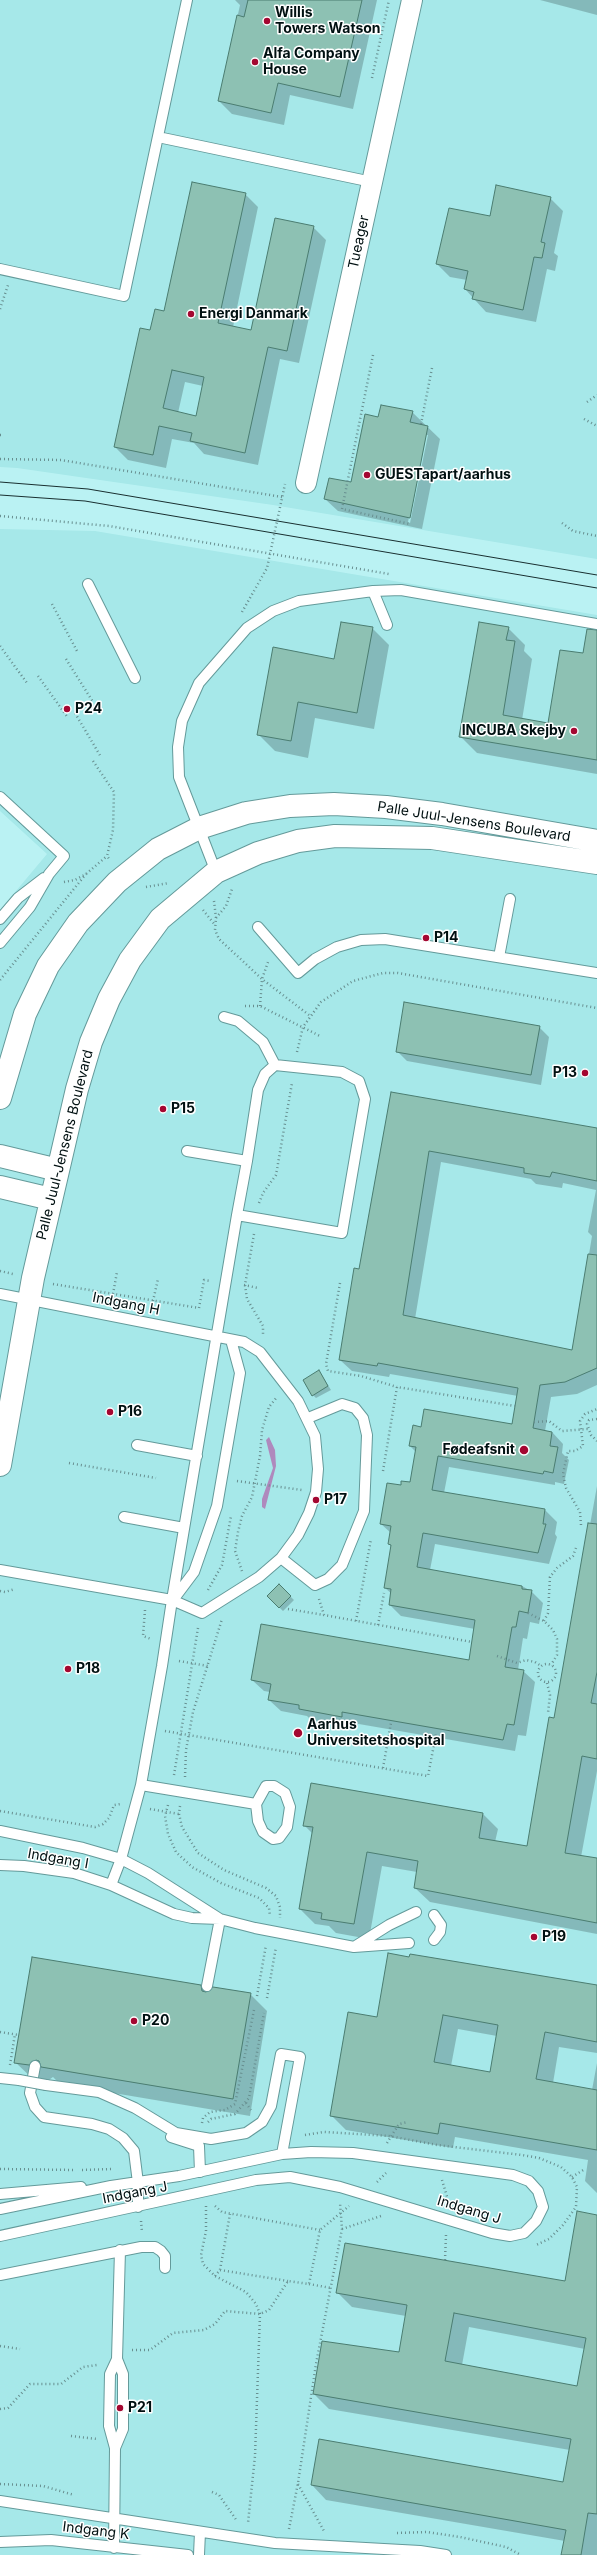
<!DOCTYPE html>
<html>
<head>
<meta charset="utf-8">
<style>
	body { margin:0 }
	canvas { display:block; background:#baf2f3 }
</style>
</head>
<body>
<canvas width="597" height="2555"></canvas>
<script>
const context = document.querySelector('canvas').getContext('2d');
context.lineJoin = 'round';
function paint(path, color) {
  context.fillStyle = color;
  context.fill(path, 'evenodd');
}
function poly(rows) {
  const path = new Path2D();
  for (const r of rows) {
    if (r.length === 3) {
      path.moveTo(r[0] + r[2], r[1]);
      path.arc(r[0], r[1], r[2], 0, 2 * Math.PI);
      continue;
    }
    path.moveTo(r[0], r[1]);
    for (let i = 2; i < r.length; i += 2) path.lineTo(r[i], r[i + 1]);
  }
  return path;
}
function strokePath(path, color, width, dash) {
  context.strokeStyle = color;
  context.lineWidth = width;
  context.lineCap = dash ? 'butt' : 'round';
  context.setLineDash(dash || []);
  context.stroke(path);
}
function write(font, color, halo, rows, align = 'center') {
  context.font = font + ' Inter,sans-serif';
  context.lineWidth = 3;
  context.setLineDash([]);
  context.textBaseline = 'middle';
  context.strokeStyle = halo;
  context.fillStyle = color;
  for (const [text, x, y, turn = 0] of rows) {
    context.save();
    context.translate(x, y);
    context.rotate((+turn || 0) * Math.PI / 180);
    context.textAlign = isNaN(turn) ? turn : align;
    if (halo) context.strokeText(text, 0, 0);
    context.fillText(text, 0, 0);
    context.restore();
  }
}
const built = poly([
	[0,0,597,0,597,559,273,505,17,468,0,467],
	[0,529,95,531,597,615,597,2555,0,2555,0,910,47,854,0,811]
]);
const water = poly([
	[269,1437,275,1450,276,1466,265,1509,262,1507,262,1499,273,1468,266,1440]
]);
const shadow = poly([
	[235,0,377,0,353,109,290,95,284,125,232,114,219,101,240,5],
	[540,0,597,0,597,15],
	[245,194,258,207,233,327,252,331,313,227,326,240,299,363,280,359,258,465,204,454,194,443,172,439,166,468,128,460,115,447,151,331],
	[185,382,203,386,197,417,178,413],
	[550,198,563,211,554,253,558,256,555,271,547,269,536,322,486,312,465,289,467,280,450,277,437,264,490,217],
	[412,412,440,439,422,529,338,511,325,499,352,484,379,418],
	[426,435,428,435,410,523,408,522],
	[372,628,389,645,374,729,315,718,308,758,275,751,258,734,335,660],
	[508,628,525,645,524,651,532,659,522,720,549,724,584,655,597,644,597,774,477,753,460,736],
	[539,1027,549,1037,541,1085,407,1061,397,1051],
	[391,1093,597,1130,597,1385,577,1394,551,1397,545,1431,552,1432,563,1444,562,1453,569,1460,564,1484,555,1482,555,1485,449,1467,444,1493,545,1510,557,1522,555,1534,557,1537,549,1564,435,1544,430,1570,522,1586,531,1591,543,1603,539,1624,530,1622,527,1639,523,1638,518,1670,523,1671,535,1682,526,1736,518,1735,515,1751,353,1723,353,1728,311,1720,307,1716,281,1711,269,1700,270,1692,264,1691,252,1680,469,1662,475,1629,401,1616,390,1605,392,1594,385,1588,392,1547,389,1544,391,1533,381,1524,401,1486,410,1483,416,1452,410,1446,422,1428,512,1426,518,1396,390,1374,389,1377,352,1371,340,1360,360,1270],
	[441,1162,531,1179,536,1184,562,1188,563,1183,596,1190,588,1232,592,1236,573,1351,415,1319],
	[319,1371,331,1390,316,1398,313,1395],
	[597,1486,597,1771,581,1857,597,1859,597,1934,430,1902,415,1888,417,1872,382,1866,369,1939,336,1933,329,1926,315,1924,300,1909,313,1834,304,1825,311,1785,483,1814,498,1829,495,1842,528,1847,555,1719],
	[279,1585,294,1600,283,1611,268,1596],
	[200,1986,207,1993,250,1994,267,2011,250,2116,60,2084,53,2077,46,2082,33,2079,15,2062],
	[597,1986,597,2053,559,2047,553,2083,592,2090,597,2063,597,2193,585,2181,588,2160,455,2137,453,2148,346,2130,331,2115,377,2019],
	[458,2029,497,2036,490,2073,451,2066],
	[597,2216,597,2555,562,2555,565,2541,326,2500,312,2485,564,2483,570,2450,329,2409,314,2394,399,2354,406,2316,352,2307,337,2292,566,2282],
	[469,2327,585,2349,578,2387,462,2365]
]);
const building = poly([
	[248,0,362,0,340,97,278,83,271,113,218,101,237,15,244,17,248,0],
	[192,182,246,193,218,323,251,330,275,218,314,226,287,351,268,347,245,453,190,441,192,433,159,426,153,455,114,447,140,328,150,330,155,309,164,311,192,182],
	[172,370,204,377,196,416,163,408,172,370],
	[496,185,551,197,541,242,545,243,542,258,534,257,523,310,472,299,474,292,464,289,468,271,436,264,449,208,490,216,496,185],
	[381,405,413,411,410,422,428,426,410,518,324,499,329,478,351,482,365,414,378,417,381,405],
	[341,622,373,627,357,713,298,702,291,741,257,735,273,647,334,659,341,622],
	[479,622,509,627,506,640,515,641,503,715,548,723,560,650,583,653,587,629,597,630,597,760,459,737,479,622],
	[404,1002,540,1026,531,1075,396,1052,404,1002],
	[391,1092,597,1128,597,1181,552,1172,550,1177,524,1173,524,1168,429,1151,403,1315,572,1350,588,1254,597,1255,597,1368,565,1382,540,1385,533,1428,552,1432,550,1446,558,1447,553,1473,544,1471,543,1474,438,1456,432,1490,545,1509,543,1524,546,1524,538,1553,423,1533,417,1567,522,1586,522,1589,532,1590,528,1613,519,1611,516,1627,512,1627,505,1667,524,1670,514,1725,507,1724,503,1740,342,1712,342,1717,299,1709,299,1705,268,1700,271,1684,251,1680,261,1624,469,1660,475,1620,389,1605,391,1589,384,1588,391,1545,388,1544,391,1526,380,1524,387,1483,401,1485,401,1481,410,1482,416,1447,409,1446,413,1425,421,1427,424,1409,512,1424,518,1388,378,1363,377,1366,339,1360,354,1268,359,1269,391,1092],
	[319,1370,328,1386,312,1396,303,1380,319,1370],
	[588,1523,597,1524,597,1672,591,1703,597,1704,597,1759,582,1756,565,1853,597,1858,597,1923,414,1888,418,1861,367,1852,354,1924,321,1919,322,1913,299,1909,313,1827,303,1826,311,1783,483,1813,479,1838,527,1846,549,1717,554,1718,588,1523],
	[279,1584,291,1596,279,1608,267,1596,279,1584],
	[388,1953,409,1957,410,1954,597,1985,597,2042,545,2032,536,2079,597,2090,597,2150,440,2123,438,2134,330,2116,348,2012,377,2017,388,1953],
	[443,2015,498,2025,490,2072,434,2062,443,2015],
	[32,1957,201,1985,202,1991,206,1992,213,1987,251,1993,233,2099,41,2067,39,2061,36,2060,29,2065,14,2063,32,1957],
	[577,2211,597,2215,597,2514,588,2513,581,2555,561,2555,566,2530,311,2485,319,2439,563,2482,571,2439,313,2394,322,2341,399,2352,407,2305,336,2293,345,2243,565,2281,577,2211],
	[454,2313,586,2338,577,2386,445,2361,454,2313]
]);
const path = poly([
	[372,78,389,0],
	[0,309,8,285],
	[373,355,342,509,410,524],
	[587,402,597,395],
	[584,419,597,426],
	[421,424,432,368],
	[0,435,4,435],
	[0,459,61,460,282,497],
	[0,516,109,526,389,574],
	[562,523,573,531,597,536],
	[52,604,77,651],
	[242,612,267,568,285,484],
	[0,646,27,683],
	[66,659,93,702],
	[38,676,68,718],
	[75,713,101,757],
	[93,761,114,792,113,830,107,856,110,860],
	[64,882,75,880,86,874,107,856],
	[146,887,169,883],
	[214,901,216,918,215,930,219,939,262,979,309,1015],
	[203,910,215,925],
	[216,918,226,906,232,889],
	[0,980,86,874],
	[245,1006,260,1006,320,1036],
	[260,1006,262,979,268,962],
	[297,1052,303,1027,321,1002,353,981,383,973,398,973,597,1008],
	[259,1203,263,1193,276,1175,292,1083],
	[254,1234,245,1285,247,1299,263,1326,263,1335],
	[0,1271,13,1274],
	[340,1283,326,1364,328,1371,361,1376,397,1387],
	[53,1284,199,1308,204,1280,211,1281],
	[244,1285,258,1288],
	[113,1294,117,1272],
	[153,1301,158,1279],
	[597,1419,589,1420,587,1424,591,1435,597,1441],
	[534,1422,549,1421,562,1431,588,1429],
	[69,1463,156,1478],
	[383,1471,397,1387,515,1406],
	[237,1481,302,1490],
	[330,1494,349,1497],
	[581,1525,580,1512,566,1488,563,1474,568,1451,575,1451,583,1446,580,1421,585,1414,597,1409],
	[242,1571,235,1551,238,1532,242,1516,252,1497,260,1456,262,1430,269,1407,277,1397],
	[208,1590,222,1565,231,1516],
	[0,1591,5,1592,15,1589],
	[319,1599,324,1615,472,1642],
	[288,1609,324,1615],
	[145,1610,143,1636,151,1639],
	[528,1613,544,1621,553,1630,557,1639,557,1655,551,1665],
	[356,1621,371,1539],
	[544,1621,548,1613,550,1577,557,1568,573,1556,576,1548],
	[378,1625,384,1593],
	[497,1656,517,1663,526,1660,535,1662,541,1666],
	[179,1661,208,1666],
	[547,1673,9],
	[547,1683,550,1695,548,1713],
	[165,1731,428,1776,436,1734],
	[383,1768,391,1723],
	[174,1775,198,1628],
	[185,1777,186,1750,193,1712,222,1619],
	[168,1805,165,1816,168,1834,176,1852,192,1867,221,1883,259,1898,269,1908,270,1916],
	[180,1806,179,1814,182,1827,198,1853,224,1870,266,1888,276,1896,280,1907,280,1918],
	[150,1809,179,1814],
	[0,1811,95,1827,103,1824,109,1818,114,1805,121,1804],
	[257,1996,266,1945],
	[267,1998,276,1947],
	[0,2032,19,2035],
	[10,2065,15,2034],
	[246,2103,251,2110],
	[208,2122,211,2119,235,2114,249,2098,264,2013],
	[202,2123,203,2118,210,2112,225,2110,235,2104,254,2010],
	[305,2135,324,2132,389,2136,437,2145,522,2155,539,2158,561,2167,572,2177,577,2187,576,2207,563,2225,549,2239,536,2245],
	[387,2143,399,2124,408,2122],
	[0,2169,75,2170],
	[82,2170,111,2169],
	[572,2177,585,2169],
	[442,2180,449,2203],
	[377,2182,386,2173],
	[206,2206,206,2231,201,2255,203,2264,215,2276,246,2292,256,2304,260,2314,255,2456,248,2523],
	[215,2206,222,2212,320,2230],
	[141,2221,142,2232],
	[342,2229,381,2216],
	[445,2260,446,2235],
	[220,2270,288,2281],
	[215,2276,220,2270,230,2214],
	[309,2284,331,2288],
	[0,2346,20,2349],
	[132,2350,150,2350,173,2333,204,2330,215,2324,225,2311,260,2314,269,2310,288,2281,309,2284,320,2230,349,2206],
	[0,2409,8,2408,30,2384,61,2384,83,2367,97,2365],
	[71,2436,97,2439],
	[0,2484,43,2486,74,2495],
	[298,2484,324,2531],
	[212,2492,219,2495,237,2521],
	[289,2529,298,2483,316,2364,342,2229,340,2203],
	[397,2533,427,2532,460,2537,506,2547,521,2555]
]);
const service = poly([
	[158,137,372,182],
	[0,269,124,296,187,0],
	[88,584,135,678],
	[373,591,387,625],
	[0,797,64,856,49,874,30,907,0,943],
	[216,872,179,777,178,747,182,721,199,683,247,628,273,611,299,601,373,591,401,590,597,624],
	[0,919,18,898,44,878],
	[258,927,298,973,315,959,337,947,361,940,385,939,597,973],
	[499,957,510,899],
	[224,1017,238,1021,263,1042,275,1065],
	[187,1151,247,1161],
	[0,1294,244,1342,260,1352,298,1401,315,1436,318,1469,316,1492,309,1513,298,1535,281,1558,259,1577,202,1613,172,1600,0,1570],
	[137,1445,197,1456],
	[124,1517,184,1528],
	[281,1558,315,1585,328,1579,342,1565,364,1511,367,1435,363,1418,355,1408,342,1404,308,1418],
	[173,1600,194,1572,217,1506,240,1373,231,1340],
	[141,1785,256,1804,266,1786,274,1786,285,1793,290,1807,287,1827,279,1838,273,1839,263,1832,258,1821,256,1804],
	[0,1831,83,1848,121,1859,148,1873,220,1919],
	[0,1865,24,1866,74,1873,111,1885,174,1914,192,1918,220,1919,255,1928,354,1947],
	[111,1885,121,1859,141,1785,162,1666,172,1600,237,1215,247,1161,258,1090,265,1074,275,1065,342,1072,359,1081,365,1099,342,1233,237,1215],
	[434,1940,440,1932,441,1925,434,1915],
	[409,1943,354,1947,389,1925,416,1912],
	[207,1986,220,1919],
	[35,2066,30,2093,35,2107,44,2117,92,2124,109,2129,123,2138,134,2151,138,2183,138,2207],
	[0,2078,19,2080],
	[46,2085,99,2092,135,2108,176,2133,211,2139,246,2133,262,2122,271,2106,281,2054,300,2057,282,2154],
	[171,2137,199,2146,200,2172],
	[0,2194,81,2187],
	[0,2209,111,2186,179,2176,282,2154,311,2152,353,2153,513,2175,529,2181,538,2191,543,2207,536,2221,524,2233,510,2236,492,2233,340,2187,290,2177,256,2180,0,2236],
	[0,2275,141,2247,155,2247,161,2251,165,2256,165,2268],
	[115,2448,123,2429,123,2374,117,2359,120,2250],
	[0,2501,275,2543,420,2551,446,2555],
	[0,2542,51,2540,188,2555],
	[114,2548,115,2448,109,2426,110,2374,117,2359],
	[199,2555,200,2532]
]);
const minor = poly([
	[306,483,412,0]
]);
const tertiary = poly([
	[0,1098,25,1014,48,966,78,923,117,882,158,849,199,828,246,813,290,806,334,804,386,807,442,814,597,841],
	[0,1156,58,1170],
	[0,1187,51,1199],
	[0,1465,33,1278,77,1089,91,1042,109,999,130,960,160,919,216,872,258,853,298,841,335,836,432,838,597,863]
]);
const tram = poly([
	[0,482,88,489,597,575],
	[0,495,85,501,597,588]
]);
const serviceBridge = poly([
	[19,2080,46,2085]
]);
const markers = [
	[267,21,4,"#a40731"],
	[255,62,4,"#a40731"],
	[191,314,4,"#a40731"],
	[367,475,4,"#a40731"],
	[67,709,4,"#a40731"],
	[574,731,4,"#a40731"],
	[426,938,4,"#a40731"],
	[585,1073,4,"#a40731"],
	[163,1109,4,"#a40731"],
	[110,1412,4,"#a40731"],
	[524,1450,5,"#a40731"],
	[316,1500,4,"#a40731"],
	[68,1669,4,"#a40731"],
	[298,1733,5,"#a40731"],
	[534,1937,4,"#a40731"],
	[134,2021,4,"#a40731"],
	[120,2408,4,"#a40731"]
];
const poiNames = [
	["Willis",275,13],
	["Towers Watson",275,29],
	["Alfa Company",263,54],
	["House",263,70],
	["Energi Danmark",199,314],
	["GUESTapart/aarhus",375,475],
	["P24",75,709],
	["INCUBA Skejby",566,731,"right"],
	["P14",434,938],
	["P13",577,1073,"right"],
	["P15",171,1109],
	["P16",118,1412],
	["Fødeafsnit",515,1450,"right"],
	["P17",324,1500],
	["P18",76,1669],
	["Aarhus",307,1725],
	["Universitetshospital",307,1741],
	["P19",542,1937],
	["P20",142,2021],
	["P21",128,2408]
];
const streetNames = [
	["Tueager",359,242,-78],
	["Palle Juul-Jensens Boulevard",474,822,9],
	["Palle Juul-Jensens Boulevard",65,1145,-76],
	["Indgang H",126,1304,11],
	["Indgang I",58,1859,10],
	["Indgang J",135,2193,-11],
	["Indgang J",469,2210,17],
	["Indgang K",96,2531,7]
];
paint(built, '#a6e8e9');
paint(water, '#af89bd');
paint(shadow, '#0003');
paint(building, '#8dc1b3');
strokePath(building, '#4b7d71', 1);
strokePath(service, '#649a9a', 12);
strokePath(minor, '#649a9a', 22);
strokePath(tertiary, '#649a9a', 24);
strokePath(path, '#688f90', 2.5, [1, 3]);
strokePath(service, '#fff', 10);
strokePath(minor, '#fff', 20);
strokePath(tertiary, '#fff', 22);
strokePath(tram, '#192f30', 1);
strokePath(serviceBridge, '#649a9a', 12, []);
strokePath(serviceBridge, '#fff', 10);
for (const [x, y, r, color] of markers) {
  const dot = new Path2D();
  dot.arc(x, y, r, 0, 2 * Math.PI);
  context.fillStyle = color;
  context.fill(dot);
  strokePath(dot, '#fff', 1.5);
}
write('bold 14px', '#001011', '#fff', poiNames, 'left');
write('14px', '#001011', '#fff', streetNames);
</script>
</body>
</html>
